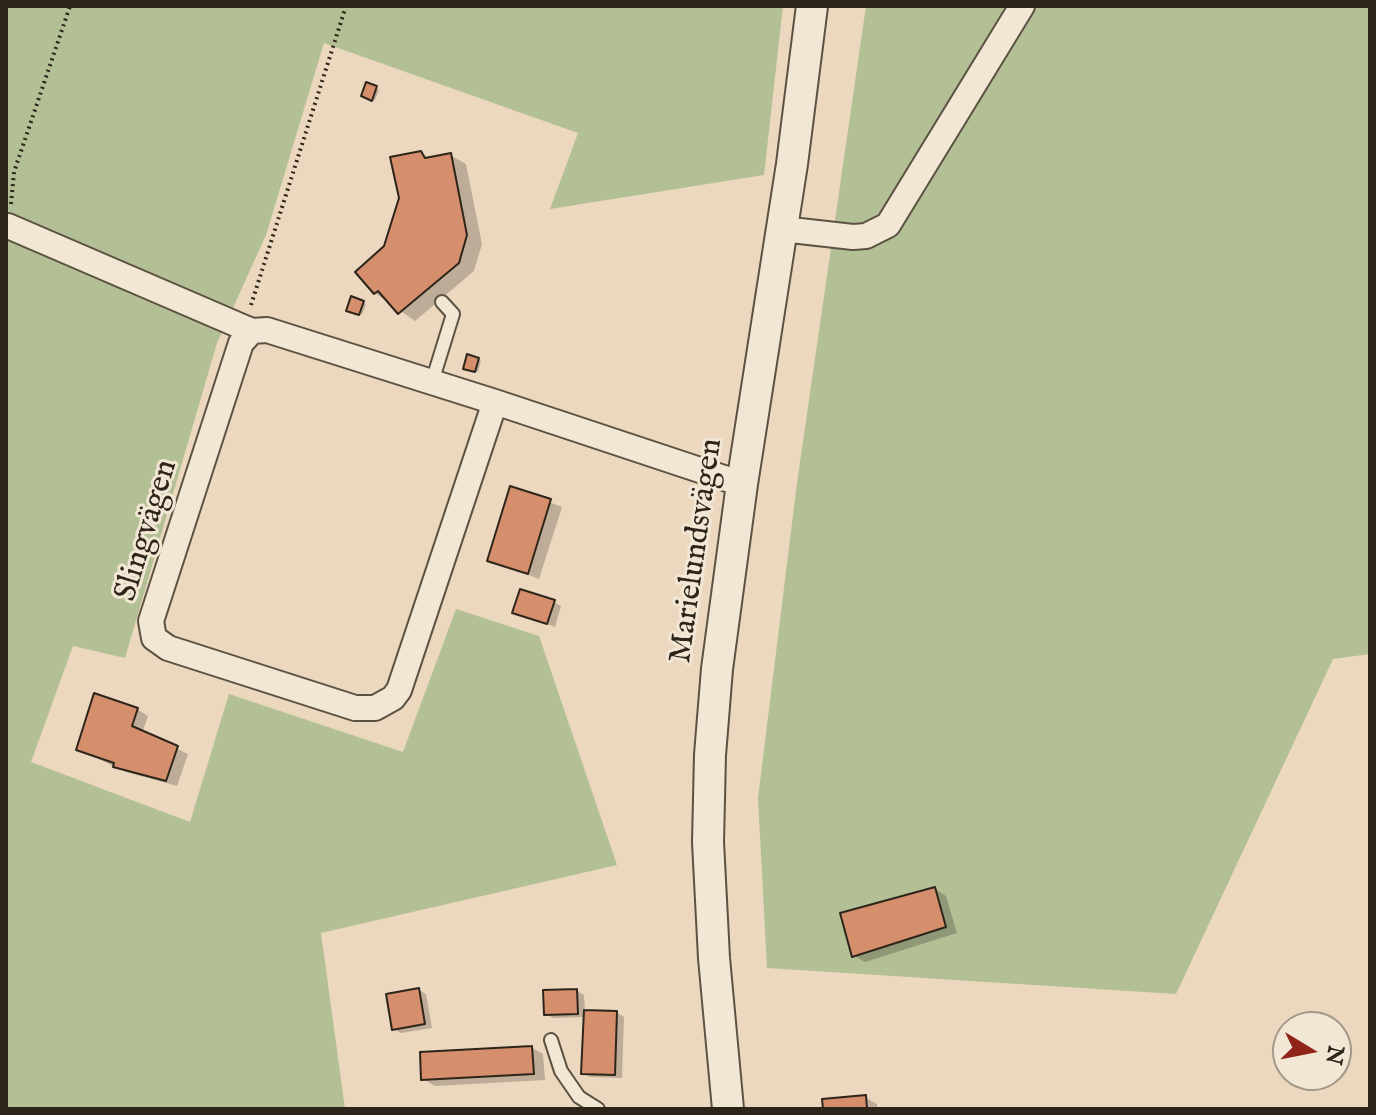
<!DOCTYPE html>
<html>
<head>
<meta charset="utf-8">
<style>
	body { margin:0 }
	#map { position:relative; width:1376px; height:1115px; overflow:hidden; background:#ebd8be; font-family:"IM FELL English",serif }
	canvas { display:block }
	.frame { position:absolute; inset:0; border:8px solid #2d251a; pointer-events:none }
	.north { position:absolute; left:1272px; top:1011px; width:80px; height:80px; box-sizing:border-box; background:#f2e6d5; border:2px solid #a3998a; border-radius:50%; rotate:100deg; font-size:22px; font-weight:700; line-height:32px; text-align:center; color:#2d251a }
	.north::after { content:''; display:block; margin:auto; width:28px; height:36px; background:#8f2418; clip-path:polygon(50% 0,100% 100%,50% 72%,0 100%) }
</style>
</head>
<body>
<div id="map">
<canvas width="1376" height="1115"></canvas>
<div class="frame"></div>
<div class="north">N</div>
</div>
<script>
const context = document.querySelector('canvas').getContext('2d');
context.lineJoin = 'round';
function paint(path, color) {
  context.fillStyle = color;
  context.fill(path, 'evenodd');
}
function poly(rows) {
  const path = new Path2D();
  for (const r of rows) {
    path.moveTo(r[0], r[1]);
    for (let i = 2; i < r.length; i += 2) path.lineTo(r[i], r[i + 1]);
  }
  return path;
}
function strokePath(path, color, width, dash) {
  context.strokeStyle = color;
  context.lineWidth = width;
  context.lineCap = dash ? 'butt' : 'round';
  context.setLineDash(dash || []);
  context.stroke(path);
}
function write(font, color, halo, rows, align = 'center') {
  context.font = font + ' "IM FELL English",serif';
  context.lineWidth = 6;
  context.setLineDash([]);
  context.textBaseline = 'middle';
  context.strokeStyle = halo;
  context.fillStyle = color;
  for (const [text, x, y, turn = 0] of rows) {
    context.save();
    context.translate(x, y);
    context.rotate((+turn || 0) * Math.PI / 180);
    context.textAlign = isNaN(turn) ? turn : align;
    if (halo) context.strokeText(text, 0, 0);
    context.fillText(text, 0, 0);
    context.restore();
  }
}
const green = poly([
	[6,6,783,6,764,175,550,209,578,133,324,43,266,235,217,343,125,658,73,646,31,762,190,822,229,694,403,752,456,609,539,636,617,865,321,933,345,1109,6,1109],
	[866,6,1370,6,1370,654,1333,659,1176,994,767,968,758,798,797,483]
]);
const shadow = poly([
	[376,88,379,90,375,100,363,96],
	[420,153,430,159,450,155,466,164,482,244,474,271,415,321,375,293,386,247],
	[363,302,366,304,362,315,351,312],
	[478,359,481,361,478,372,468,370],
	[512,488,562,507,539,579,489,560],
	[554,602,561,606,555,627,515,612],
	[137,709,148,716,142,733,188,754,177,786,126,772,78,749],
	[935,889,946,896,957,933,865,962,853,955],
	[419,990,426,994,432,1028,401,1033,394,1029],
	[577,991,584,995,585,1012,617,1013,624,1017,622,1078,590,1077,583,1073,585,1017,553,1018,546,1014],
	[532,1048,543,1054,545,1080,435,1086,423,1079],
	[866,1098,877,1104,877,1109,825,1109]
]);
const building = poly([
	[366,82,377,86,372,101,361,96,366,82],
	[421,151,425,158,451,153,467,235,459,263,398,314,378,291,374,294,355,272,384,246,399,198,390,157,421,151],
	[351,296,364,301,359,315,346,311,351,296],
	[467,354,479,358,475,372,463,369,467,354],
	[510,486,551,499,528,574,487,561,510,486],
	[520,589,555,600,547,624,512,613,520,589],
	[94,693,138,708,132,726,178,746,166,781,113,767,114,763,76,750,94,693],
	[935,887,946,927,852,957,840,913,935,887],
	[419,988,425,1024,392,1030,386,994,419,988],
	[577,989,578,1014,544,1015,543,990,577,989],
	[584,1010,617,1011,615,1075,581,1074,584,1010],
	[532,1046,534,1074,421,1080,420,1052,532,1046],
	[866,1095,867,1109,823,1109,822,1099,866,1095]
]);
const path = poly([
	[11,204,14,172,70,6],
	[251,305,346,6]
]);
const service = poly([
	[432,382,453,314,442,302],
	[551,1040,561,1071,579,1097,598,1109]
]);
const minor = poly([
	[8,226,252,331],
	[782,229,853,237,866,236,888,225,1022,6],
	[495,402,399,690,393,698,375,708,355,708,168,648,154,638,151,621,241,343,252,331,267,330,495,402,742,484]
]);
const tertiary = poly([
	[728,1109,714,958,708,842,710,755,717,669,742,484,792,164,812,6]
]);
const streetNames = [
	["Slingvägen",148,531,-73],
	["Marielundsvägen",698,551,-82]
];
paint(green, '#b3bf95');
paint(shadow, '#0003');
paint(building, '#d58f6d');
strokePath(building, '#2d251a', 2);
strokePath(service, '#5c5243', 16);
strokePath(minor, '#5c5243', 28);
strokePath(tertiary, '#5c5243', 34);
strokePath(path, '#2d251a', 4, [2, 4]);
strokePath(service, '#f2e6d5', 12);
strokePath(minor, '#f2e6d5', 24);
strokePath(tertiary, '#f2e6d5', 30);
write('32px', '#2d251a', '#f2e6d5', streetNames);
</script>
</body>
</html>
